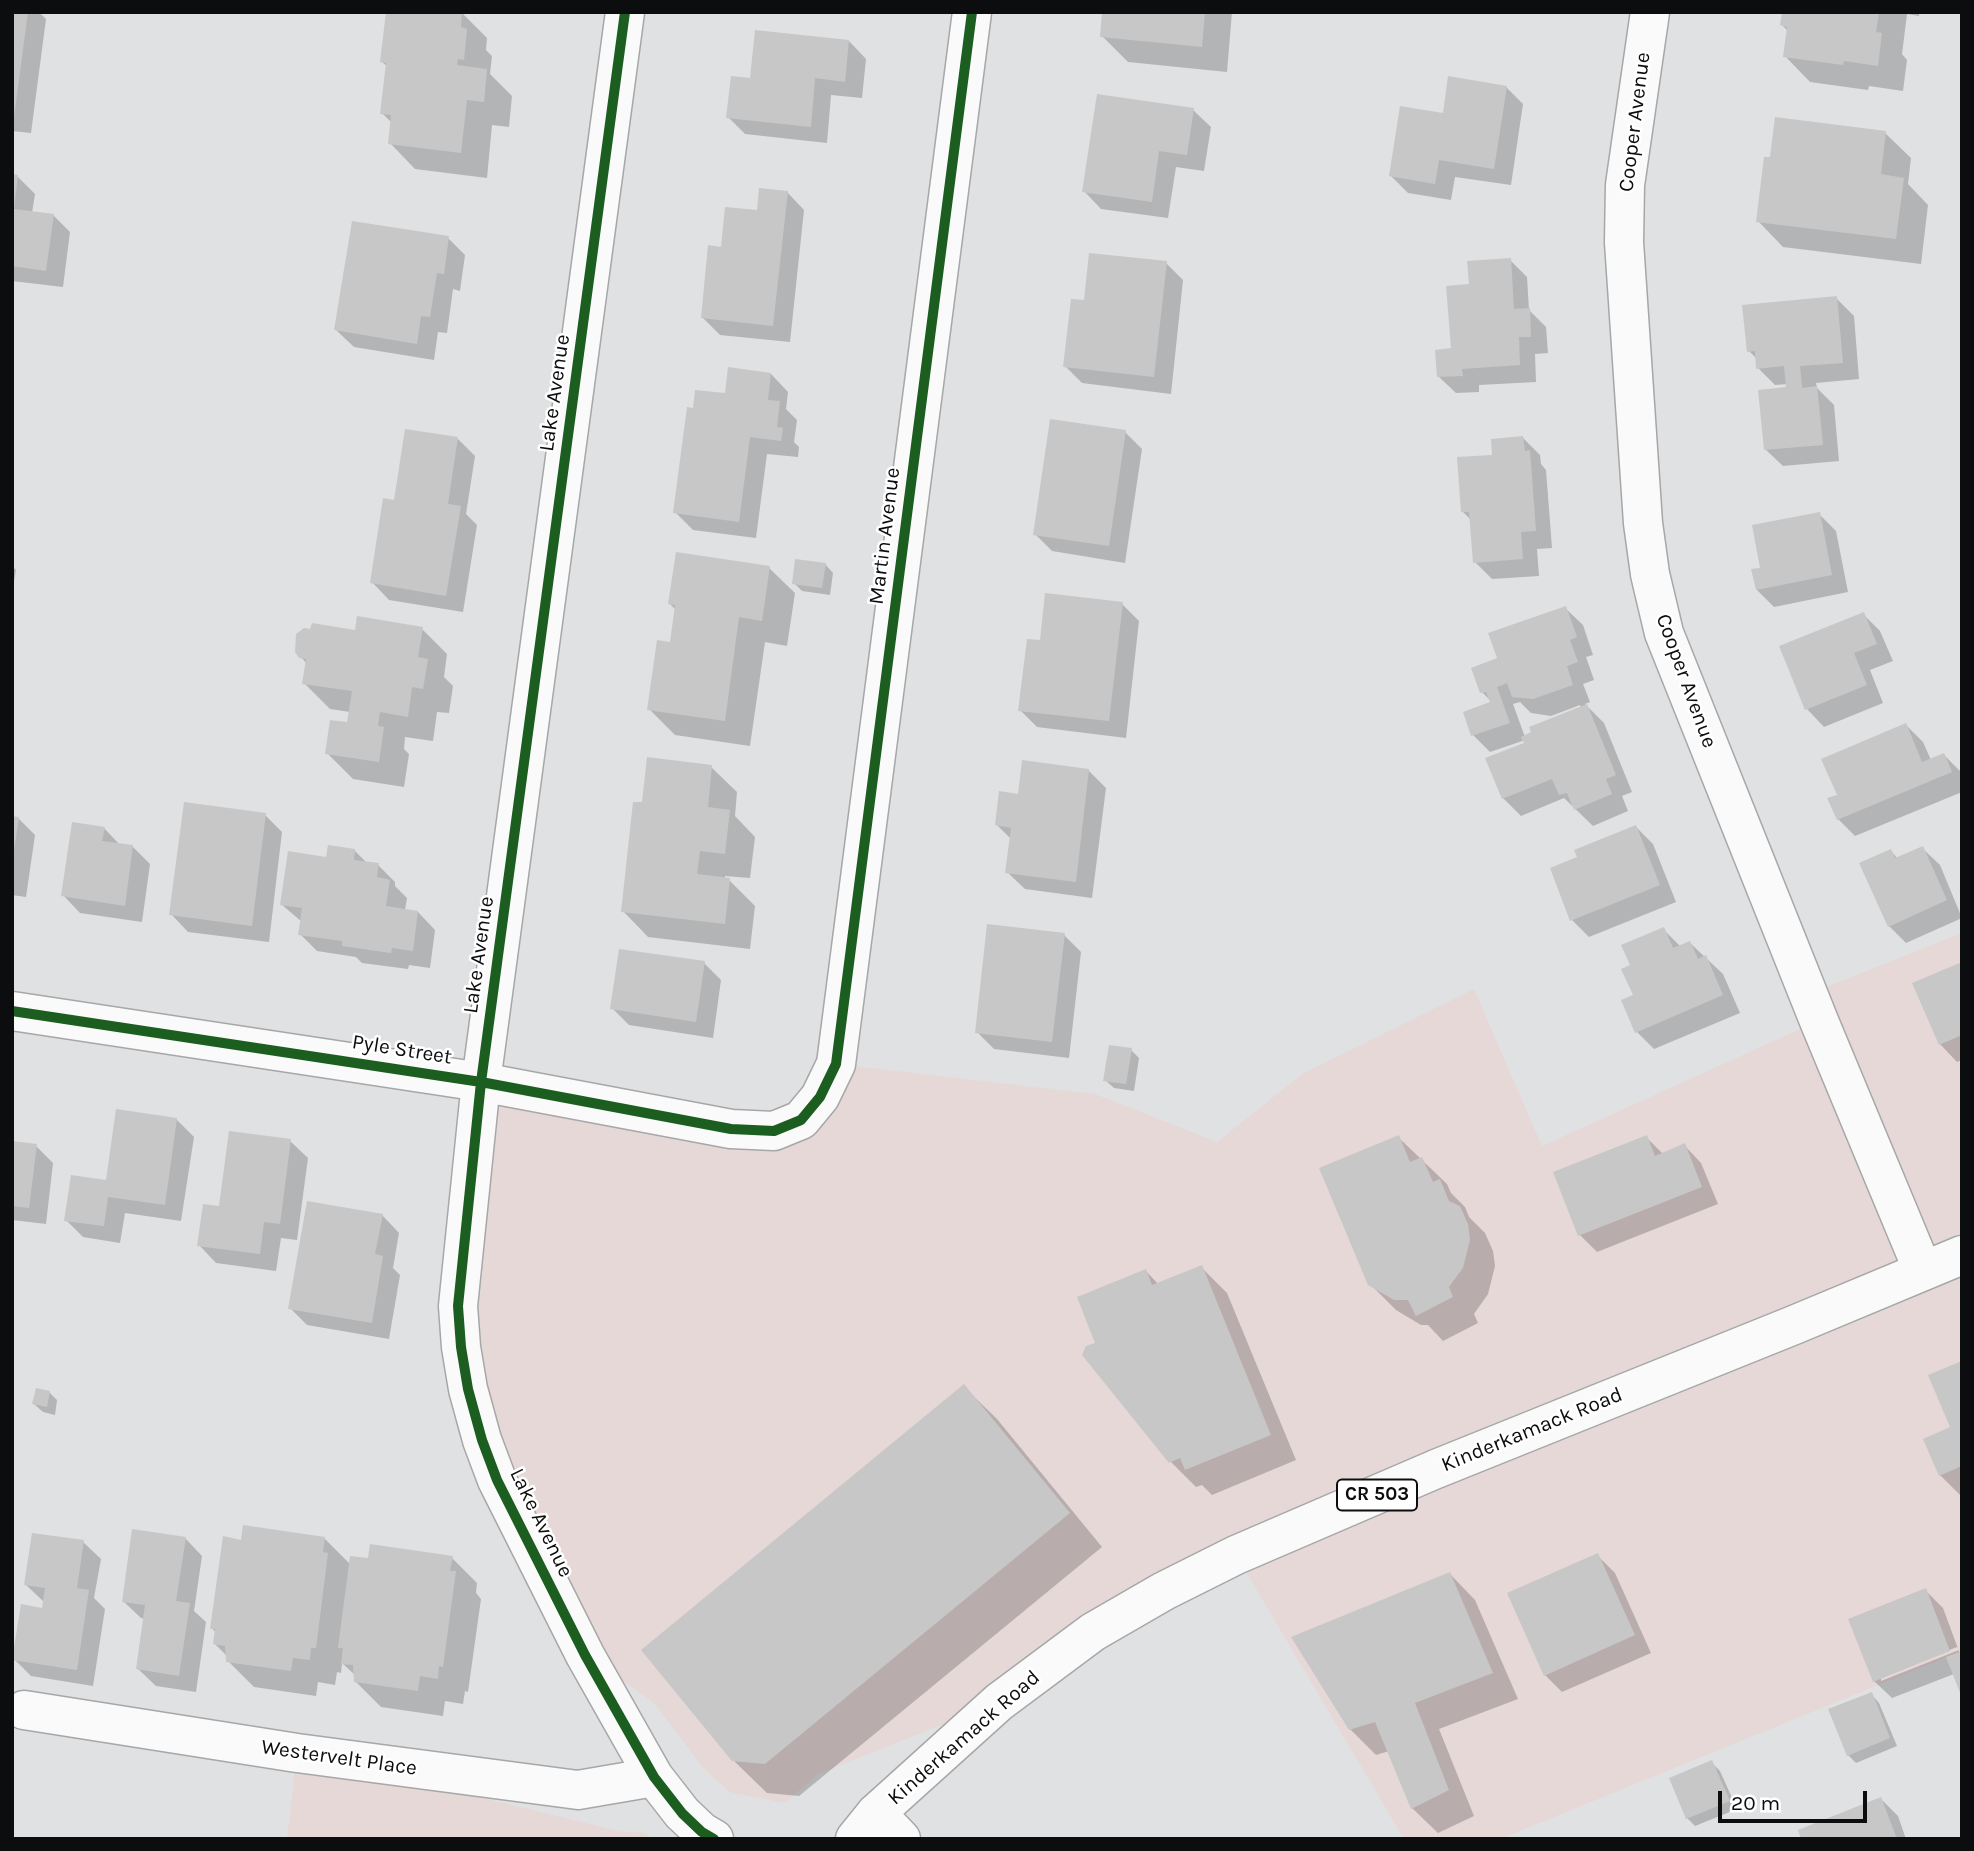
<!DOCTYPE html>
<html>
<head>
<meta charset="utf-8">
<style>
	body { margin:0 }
	#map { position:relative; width:1974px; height:1851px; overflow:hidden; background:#e0e1e3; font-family:Karla,sans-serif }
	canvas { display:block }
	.frame { position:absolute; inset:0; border:14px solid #0c0d0e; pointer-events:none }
	.scale { position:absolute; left:1718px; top:1791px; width:149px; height:32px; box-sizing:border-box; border:4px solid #0c0d0e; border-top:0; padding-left:9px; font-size:21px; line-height:24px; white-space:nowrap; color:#0c0d0e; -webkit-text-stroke:5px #fff; paint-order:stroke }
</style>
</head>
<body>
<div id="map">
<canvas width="1974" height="1851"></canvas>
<div class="frame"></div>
<div class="scale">20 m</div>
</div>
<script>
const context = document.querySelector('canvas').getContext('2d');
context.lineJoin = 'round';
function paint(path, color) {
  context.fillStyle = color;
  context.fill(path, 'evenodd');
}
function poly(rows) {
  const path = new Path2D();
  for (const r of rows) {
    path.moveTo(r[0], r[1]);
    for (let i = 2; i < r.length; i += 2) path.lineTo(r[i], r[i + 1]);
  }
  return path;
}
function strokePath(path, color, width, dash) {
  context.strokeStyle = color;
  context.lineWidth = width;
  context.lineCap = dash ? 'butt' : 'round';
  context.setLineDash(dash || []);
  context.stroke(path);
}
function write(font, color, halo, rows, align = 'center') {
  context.font = font + ' Karla,sans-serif';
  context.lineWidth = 5;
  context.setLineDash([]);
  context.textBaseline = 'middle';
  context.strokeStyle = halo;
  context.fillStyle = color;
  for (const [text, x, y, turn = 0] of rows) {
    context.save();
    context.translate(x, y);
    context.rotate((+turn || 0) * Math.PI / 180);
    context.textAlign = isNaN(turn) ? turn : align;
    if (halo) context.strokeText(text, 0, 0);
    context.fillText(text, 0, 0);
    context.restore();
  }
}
const commercial = poly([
	[1962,933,1962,1651,1500,1839,1404,1839,1236,1555,999,1702,818,1774,785,1803,730,1792,705,1770,653,1702,585,1655,468,1389,481,1082,774,1131,836,1064,1095,1094,1217,1142,1302,1074,1474,989,1542,1146,1818,1021,1809,994],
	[297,1753,619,1831,646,1833,652,1839,287,1839]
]);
const shadow = poly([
	[12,12,39,12,46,19,31,133,12,131],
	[1104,12,1232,12,1227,72,1128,62,1102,36],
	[1784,12,1919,12,1919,16,1907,14,1902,54,1907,60,1903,91,1869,86,1868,90,1810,82,1785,56,1788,31,1782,25],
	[462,13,487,38,486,50,492,56,490,74,512,96,509,127,492,125,487,178,415,169,390,143,392,123,382,113,388,67,382,62],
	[849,41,866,59,862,98,831,95,827,143,745,134,728,117,751,80],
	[1506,87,1523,104,1511,185,1455,177,1451,200,1408,193,1391,176,1444,115],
	[1193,110,1211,127,1204,171,1176,167,1168,218,1101,209,1084,191],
	[1885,133,1911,158,1908,184,1928,205,1921,264,1783,247,1758,221],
	[12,176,18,177,35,194,32,213,53,215,70,232,63,287,12,281],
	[787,192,804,210,790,342,720,335,702,317,722,249,758,212],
	[448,238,465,255,460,291,453,289,447,333,438,332,434,360,354,347,336,330],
	[1510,260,1527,277,1529,310,1546,327,1548,353,1535,354,1536,382,1479,385,1479,392,1456,393,1438,376,1452,350,1470,286],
	[1166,263,1183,280,1171,394,1082,383,1065,366,1085,302],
	[1836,298,1854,316,1859,379,1816,383,1817,388,1834,405,1839,461,1783,466,1765,449,1788,389,1788,384,1775,385,1758,368,1757,359,1749,351],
	[771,374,788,392,786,409,797,420,794,442,799,447,798,457,767,454,756,538,693,530,675,512,726,395],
	[1125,432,1142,449,1125,563,1052,551,1035,534],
	[1523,438,1540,455,1541,464,1546,470,1552,548,1537,549,1539,576,1492,579,1475,562,1471,520,1463,512,1494,457],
	[458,439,475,456,466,514,477,525,463,612,389,600,372,582,395,502],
	[1819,514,1836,531,1848,592,1774,607,1757,590,1762,569],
	[825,564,833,573,830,595,802,591,794,583],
	[12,566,16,570,12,593],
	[769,568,795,593,787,646,765,642,750,746,675,735,649,709,671,644,676,610,670,604],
	[1122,604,1139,621,1126,738,1037,727,1020,710,1041,642],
	[1565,608,1583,625,1593,655,1586,657,1594,680,1583,684,1590,702,1585,704,1604,723,1632,792,1622,796,1628,811,1593,826,1564,798,1521,816,1503,798,1532,741,1531,738,1490,752,1473,735,1493,703,1482,692,1499,659],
	[1520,702,1531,713,1551,716,1580,705,1581,708,1525,737,1513,704],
	[1863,614,1880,631,1893,661,1870,670,1883,703,1824,727,1807,709,1781,647],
	[422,629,447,654,444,677,453,686,449,713,437,712,433,741,405,737,404,749,409,754,404,787,353,779,327,753,349,724,350,712,330,709,304,683,307,664,301,657,357,632],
	[1906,725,1923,742,1931,760,1944,755,1961,772,1962,792,1855,836,1838,819,1839,796],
	[711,767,737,792,735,816,755,837,750,878,725,876,725,879,729,880,755,906,750,949,648,937,623,911,643,804],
	[1088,770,1106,788,1092,898,1025,889,1007,872,1011,839,997,825,1020,796],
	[265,815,282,832,269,942,188,932,171,914],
	[12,817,18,818,35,835,26,897,12,895],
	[1636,827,1653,844,1676,902,1589,937,1572,920,1579,858],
	[104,828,120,845,133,847,150,864,142,922,80,913,63,895],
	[1922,848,1940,865,1962,918,1906,943,1889,926,1891,851,1898,859],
	[354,850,367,863,378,865,395,882,395,886,407,898,405,910,418,912,435,930,430,968,409,965,408,969,362,963,356,957,317,951,300,934,302,922,281,904,327,859],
	[1663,929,1681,947,1690,943,1723,974,1740,1013,1654,1049,1637,1032,1633,966],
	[1064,935,1081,952,1069,1058,994,1049,977,1032],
	[704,963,721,980,713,1038,629,1025,612,1008],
	[1962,964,1962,1060,1957,1062,1940,1044],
	[1131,1050,1139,1058,1134,1091,1114,1088,1105,1080],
	[176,1119,194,1137,181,1221,125,1213,120,1243,83,1237,66,1220],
	[1398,1137,1447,1184,1451,1193,1465,1207,1469,1217,1485,1233,1493,1251,1495,1266,1488,1294,1474,1314,1478,1323,1443,1341,1428,1325,1421,1325,1396,1310,1370,1284],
	[1646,1137,1663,1154,1684,1145,1701,1163,1718,1204,1597,1252,1580,1235],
	[290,1141,308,1158,297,1240,281,1238,276,1271,216,1263,199,1245,220,1208],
	[12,1143,36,1146,53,1163,46,1224,12,1220],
	[382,1215,399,1233,393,1268,400,1275,389,1339,307,1325,290,1308],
	[1201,1267,1227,1293,1296,1460,1212,1495,1202,1485,1196,1487,1171,1462,1097,1344,1146,1271,1159,1285],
	[1962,1363,1962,1497,1940,1475,1953,1428],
	[963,1386,997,1419,1102,1547,799,1796,767,1793,733,1760],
	[49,1392,57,1400,55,1415,43,1412,34,1404],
	[185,1538,202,1556,194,1611,206,1622,196,1692,156,1686,138,1669,145,1619,141,1618,123,1601],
	[325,1539,351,1565,370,1560,452,1558,477,1583,476,1593,481,1599,468,1692,465,1691,463,1704,445,1701,443,1716,381,1707,355,1681,355,1675,342,1663,341,1673,337,1672,335,1685,318,1682,316,1696,254,1687,228,1661,228,1657,215,1644,216,1633,212,1628,242,1542],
	[83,1542,101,1559,94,1598,105,1609,93,1686,31,1676,14,1659,43,1610,44,1602,26,1585],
	[1597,1555,1615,1573,1651,1653,1562,1692,1545,1675],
	[1450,1574,1475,1600,1518,1699,1439,1729,1474,1816,1438,1833,1412,1808,1389,1751,1376,1755,1350,1729],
	[1925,1590,1943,1608,1960,1654,1954,1674,1892,1698,1874,1681],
	[1957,1647,1959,1650,1881,1681,1881,1677],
	[1871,1694,1879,1703,1897,1746,1856,1763,1848,1755],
	[1712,1763,1720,1771,1737,1809,1695,1826,1687,1818],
	[1881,1799,1898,1816,1906,1839,1803,1839]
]);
const building = poly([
	[12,12,28,12,14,117,12,117],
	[386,12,462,12,461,27,467,29,464,60,458,59,457,65,487,69,484,102,467,100,461,153,388,144,391,115,380,114,386,63,380,62],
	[1102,12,1205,12,1202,47,1100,37],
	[1782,12,1879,12,1876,32,1882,33,1878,66,1844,61,1843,65,1783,57,1787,27,1780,25],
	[755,30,849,40,845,82,815,78,811,127,726,118,731,76,750,78],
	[1448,76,1507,86,1494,169,1439,160,1435,184,1389,176,1400,106,1443,113],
	[1097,94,1194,108,1187,155,1159,151,1152,202,1082,192],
	[1775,117,1886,131,1881,174,1904,178,1896,239,1756,222,1764,157,1770,157],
	[12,174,18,175,14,209,54,214,46,271,12,266],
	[759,188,788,191,773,326,701,318,708,245,721,247,725,207,757,210],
	[352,221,449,236,444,274,437,273,430,317,421,316,417,344,334,330],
	[1089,253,1167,261,1154,377,1063,367,1071,299,1084,300],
	[1511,258,1514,309,1530,308,1531,337,1519,337,1520,365,1462,369,1463,376,1437,377,1435,350,1451,348,1446,286,1469,284,1467,261],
	[1837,296,1843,363,1800,366,1802,388,1817,386,1823,445,1764,450,1758,390,1786,387,1784,366,1756,369,1755,351,1747,352,1742,305],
	[728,367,771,373,768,400,780,401,777,427,783,428,781,441,750,437,739,522,673,513,687,407,693,408,695,390,725,393],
	[1050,419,1126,430,1109,546,1033,535],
	[405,429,458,437,448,504,461,506,446,596,370,583,383,498,394,500],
	[1523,436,1525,451,1530,450,1536,531,1521,532,1523,559,1473,563,1469,512,1461,512,1457,457,1492,455,1491,439],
	[1820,512,1832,575,1756,590,1751,569,1760,568,1752,525],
	[676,552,770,566,762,621,739,617,725,721,647,710,657,640,670,642,675,605,668,604],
	[795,559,826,563,822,588,792,584],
	[1045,593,1123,602,1109,721,1018,711,1027,639,1040,640],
	[1566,606,1577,637,1570,640,1578,662,1567,666,1573,685,1533,699,1512,697,1507,683,1497,687,1510,723,1471,736,1463,712,1490,702,1486,692,1480,693,1471,668,1497,658,1488,633],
	[1864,612,1877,644,1854,653,1867,685,1805,710,1779,646],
	[357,616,423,627,418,657,428,659,423,689,412,687,408,717,380,712,378,726,384,727,379,762,325,754,330,720,347,722,352,691,302,684,306,659,299,658,295,652,296,634,304,628,310,629,312,623,355,630],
	[1587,704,1616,775,1606,779,1612,794,1574,810,1567,793,1559,795,1552,779,1502,799,1485,758,1524,743,1521,737,1531,732,1529,727],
	[1906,723,1922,762,1944,753,1952,772,1837,820,1827,798,1837,795,1821,759],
	[647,757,712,765,708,807,730,810,725,854,700,851,697,874,730,878,725,924,621,912,633,802,642,802],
	[1022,760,1089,769,1076,882,1005,873,1011,828,995,825,999,791,1018,794],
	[184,802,266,813,252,926,169,915],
	[12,816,19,817,14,851,12,851],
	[72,822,105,827,102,841,133,845,125,906,61,896],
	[1636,825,1660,885,1570,921,1550,868,1577,857,1574,850],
	[328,845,355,849,354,860,379,863,377,877,390,880,386,906,418,911,413,951,392,948,391,953,342,946,342,941,298,935,302,908,280,905,288,851,326,857],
	[1923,846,1947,900,1888,927,1859,863,1891,849,1895,858],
	[987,924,1065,933,1052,1042,975,1033],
	[1664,927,1673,948,1690,941,1698,959,1706,955,1723,995,1635,1033,1621,1000,1633,995,1621,969,1630,965,1621,945],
	[619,949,705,961,696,1022,610,1009],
	[1962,962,1962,1035,1939,1045,1912,983],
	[1109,1045,1132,1048,1126,1084,1103,1081],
	[116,1109,177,1118,165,1205,108,1197,104,1226,64,1221,71,1175,106,1180],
	[229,1131,291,1139,280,1224,264,1222,260,1254,197,1246,203,1204,219,1206],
	[1399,1135,1410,1162,1422,1157,1433,1182,1440,1179,1449,1201,1460,1206,1468,1224,1470,1240,1463,1268,1449,1287,1453,1297,1416,1316,1408,1300,1394,1300,1368,1285,1319,1168],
	[1647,1135,1655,1156,1685,1143,1702,1187,1578,1236,1553,1172],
	[12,1141,37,1144,29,1208,12,1206],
	[307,1201,383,1214,375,1254,383,1256,372,1323,288,1309],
	[1202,1265,1271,1435,1185,1470,1180,1458,1169,1463,1082,1355,1086,1346,1095,1343,1077,1297,1146,1269,1152,1285],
	[1962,1361,1962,1466,1939,1476,1923,1439,1950,1427,1928,1375],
	[964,1384,1070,1513,765,1764,732,1761,641,1650],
	[36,1388,50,1391,47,1407,32,1404],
	[243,1525,325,1537,323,1552,328,1553,316,1648,311,1648,310,1660,293,1658,291,1671,226,1662,225,1646,213,1644,215,1629,210,1629,223,1536,241,1540],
	[132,1529,186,1537,176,1601,190,1603,179,1676,136,1669,145,1605,122,1602],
	[32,1533,84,1540,77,1588,89,1590,77,1670,12,1660,21,1604,42,1608,45,1588,24,1585],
	[370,1544,453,1556,450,1571,456,1571,443,1667,439,1666,438,1679,420,1676,418,1691,354,1682,353,1665,341,1664,343,1648,338,1648,350,1556,368,1558],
	[1598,1553,1635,1635,1544,1676,1507,1593],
	[1450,1572,1493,1673,1415,1703,1449,1790,1411,1809,1375,1722,1349,1730,1291,1637],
	[1926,1588,1950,1651,1873,1682,1848,1619],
	[1962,1651,1962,1698,1946,1657],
	[1872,1692,1890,1738,1847,1756,1828,1709],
	[1712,1760,1730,1801,1686,1819,1669,1778],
	[1881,1797,1897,1839,1801,1839,1798,1830]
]);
const minor = poly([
	[625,12,481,1082,458,1306,461,1347,468,1389,482,1440,497,1480,585,1655,654,1777,682,1813,702,1832,714,1839],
	[1650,12,1625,185,1624,242,1643,523,1650,574,1664,633,1819,1021,1923,1271],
	[12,1011,481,1082,731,1129,774,1131,801,1120,820,1097,836,1064,972,12],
	[24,1710,297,1753,578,1790,654,1777],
	[876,1813,901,1839]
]);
const primary = poly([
	[855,1839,876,1813,999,1702,1093,1632,1164,1591,1236,1555,1436,1469,1794,1325,1962,1255]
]);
const cycleway = poly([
	[625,12,481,1082,458,1306,461,1347,468,1389,482,1440,497,1480,585,1655,654,1777,682,1813,702,1832,714,1839],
	[12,1011,481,1082,731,1129,774,1131,801,1120,820,1097,836,1064,972,12]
]);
const shields = [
	[1377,1495,80]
];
const shieldNames = [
	["CR 503",1377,1495]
];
const streetNames = [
	["Cooper Avenue",1635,122,-83],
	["Lake Avenue",555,393,-82],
	["Martin Avenue",885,536,-83],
	["Cooper Avenue",1686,681,70],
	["Lake Avenue",479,955,-82],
	["Pyle Street",402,1050,9],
	["Kinderkamack Road",1532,1430,-22],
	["Lake Avenue",541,1523,64],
	["Kinderkamack Road",964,1738,-41],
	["Westervelt Place",339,1758,8]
];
paint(commercial, '#e6d8d7');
paint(shadow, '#0003');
paint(building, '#c7c7c7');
strokePath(minor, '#a6a7a8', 41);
strokePath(primary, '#a6a7a8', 41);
strokePath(minor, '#fafafb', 38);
strokePath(primary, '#fafafb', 38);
strokePath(cycleway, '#1b5e20', 10);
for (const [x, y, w] of shields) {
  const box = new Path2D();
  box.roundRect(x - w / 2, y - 15.5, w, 31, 5);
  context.fillStyle = '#fff';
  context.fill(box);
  strokePath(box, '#0c0d0e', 2);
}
write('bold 19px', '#0c0d0e', null, shieldNames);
write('21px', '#0c0d0e', '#fff', streetNames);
</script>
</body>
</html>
